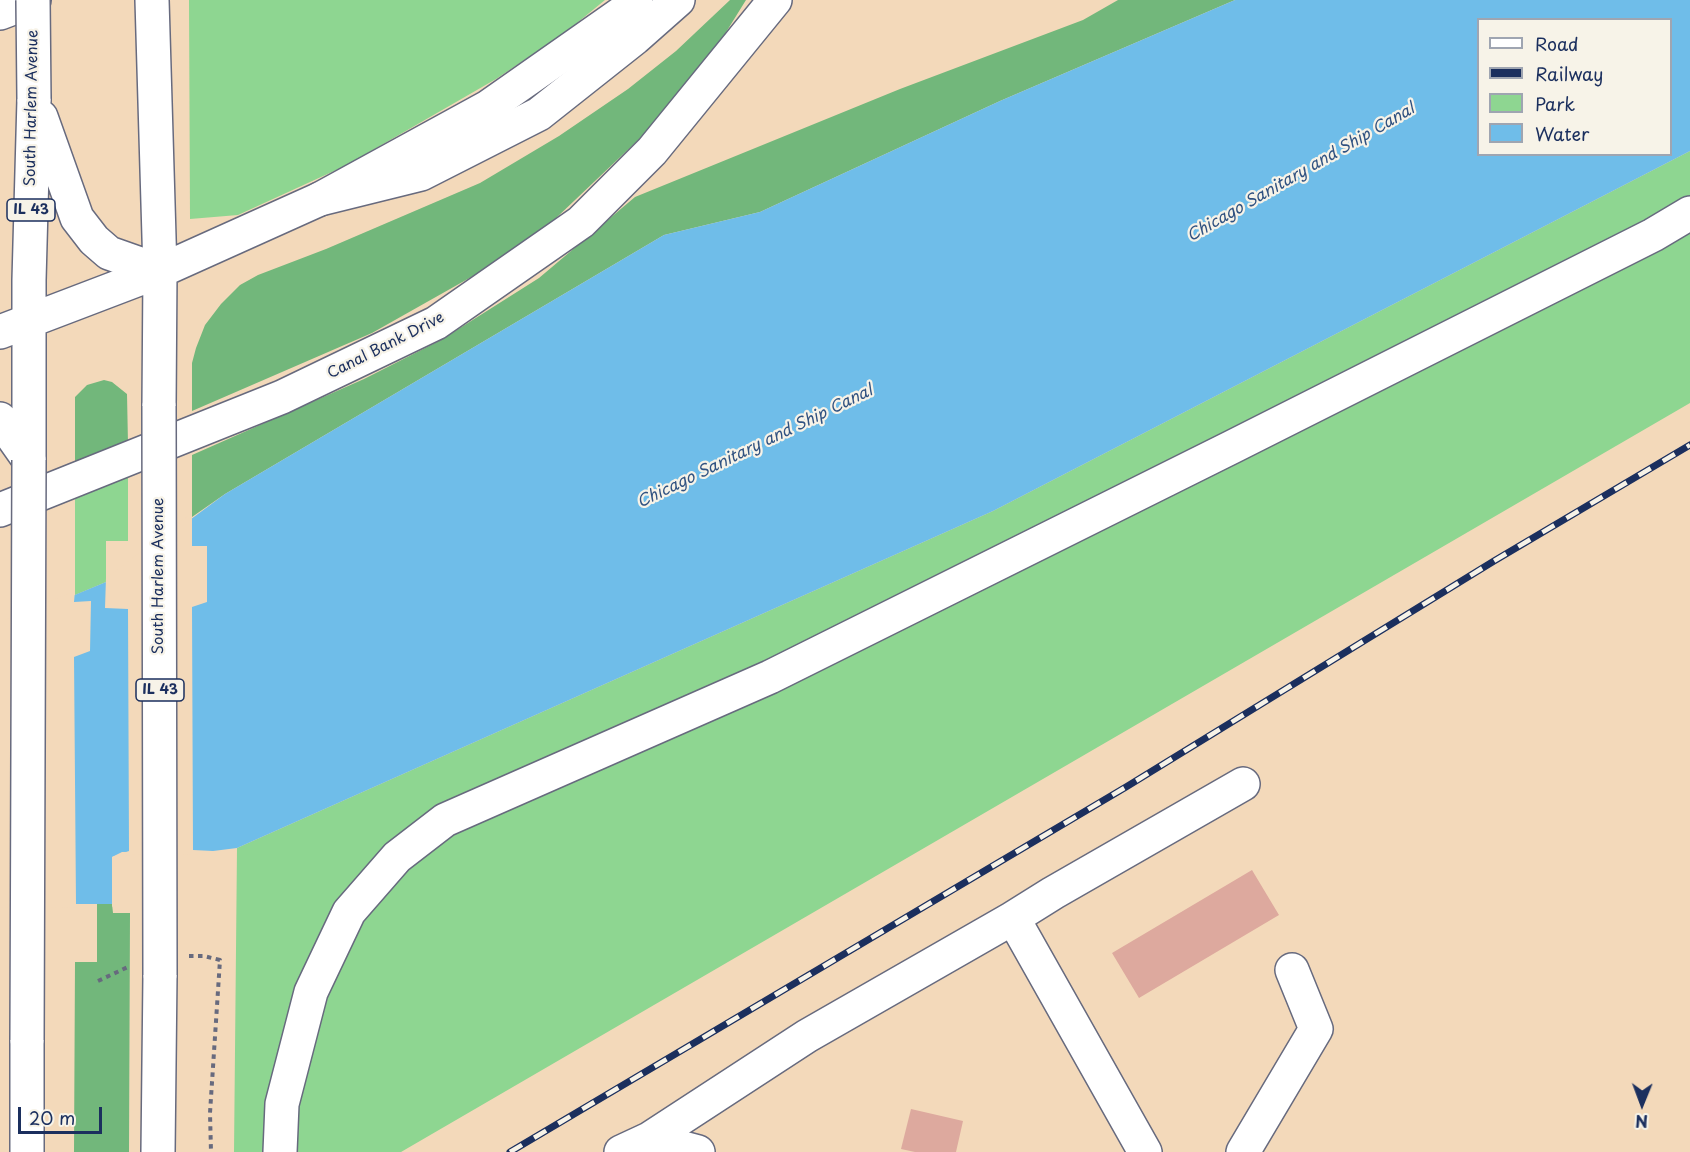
<!DOCTYPE html>
<html>
<head>
<meta charset="utf-8">
<style>
	body { margin:0 }
	#map { position:relative; width:1690px; height:1152px; overflow:hidden; background:#f3d9ba; font-family:"Playpen Sans",sans-serif }
	canvas { display:block }
	.legend { position:absolute; left:1477px; top:18px; width:195px; height:138px; box-sizing:border-box; background:#f7f3e8; border:2px solid #9fa5b1; margin:0; padding:8px 10px; list-style:none; font-size:18px; color:#1b2f5e }
	.legend li { display:flex; align-items:center; gap:12px; height:30px }
	.legend b { width:30px; border:2px solid #9fa5b1 }
	.north { position:absolute; left:1612px; top:1074px; width:60px; height:60px; -webkit-text-stroke:4px #f7f3e8; paint-order:stroke; rotate:181deg; font-size:16px; font-weight:700; line-height:24px; text-align:center; color:#1b2f5e }
	.north::after { content:''; display:block; margin:auto; width:21px; height:27px; background:#1b2f5e; clip-path:polygon(50% 0,100% 100%,50% 72%,0 100%) }
	.scale { position:absolute; left:18px; top:1107px; width:84px; height:27px; box-sizing:border-box; border:3px solid #1b2f5e; border-top:0; padding-left:8px; font-size:18px; line-height:21px; white-space:nowrap; color:#1b2f5e; -webkit-text-stroke:4px #f7f3e8; paint-order:stroke }
</style>
</head>
<body>
<div id="map">
<canvas width="1690" height="1152"></canvas>
<ul class="legend">
<li><b style="height:8px;background:#fff"></b>Road</li>
<li><b style="height:8px;background:#1b2f5e"></b>Railway</li>
<li><b style="height:16px;background:#8ed691"></b>Park</li>
<li><b style="height:16px;background:#6fbde9"></b>Water</li>
</ul>
<div class="north">N</div>
<div class="scale">20 m</div>
</div>
<script>
const context = document.querySelector('canvas').getContext('2d');
context.lineJoin = 'round';
function paint(path, color) {
  context.fillStyle = color;
  context.fill(path, 'evenodd');
}
function poly(rows) {
  const path = new Path2D();
  for (const r of rows) {
    path.moveTo(r[0], r[1]);
    for (let i = 2; i < r.length; i += 2) path.lineTo(r[i], r[i + 1]);
  }
  return path;
}
function strokePath(path, color, width, dash) {
  context.strokeStyle = color;
  context.lineWidth = width;
  context.lineCap = dash ? 'butt' : 'round';
  context.setLineDash(dash || []);
  context.stroke(path);
}
function write(font, color, halo, rows, align = 'center') {
  context.font = font + ' "Playpen Sans",sans-serif';
  context.lineWidth = 4.5;
  context.setLineDash([]);
  context.textBaseline = 'middle';
  context.strokeStyle = halo;
  context.fillStyle = color;
  for (const [text, x, y, turn = 0] of rows) {
    context.save();
    context.translate(x, y);
    context.rotate((+turn || 0) * Math.PI / 180);
    context.textAlign = isNaN(turn) ? turn : align;
    if (halo) context.strokeText(text, 0, 0);
    context.fillText(text, 0, 0);
    context.restore();
  }
}
const green = poly([
	[189,0,605,0,566,32,496,79,345,166,238,215,190,219],
	[1690,151,1690,403,401,1152,234,1152,237,848,993,511],
	[128,475,128,541,106,541,106,582,75,595,75,495]
]);
const forest = poly([
	[730,0,746,0,710,58,656,123,554,220,489,267,372,333,192,411,192,363,196,348,205,325,221,304,240,285,258,275,326,249,480,183,559,136,628,89,676,51],
	[1118,0,1235,0,1000,101,760,212,664,235,225,494,192,517,192,455,364,379,441,340,539,278,635,197,900,89,1083,20],
	[104,380,112,382,127,394,128,444,75,466,75,397,87,385],
	[97,904,112,904,113,913,130,913,129,1152,74,1152,75,962,97,962]
]);
const water = poly([
	[1235,0,1690,0,1690,151,993,511,237,848,213,851,122,852,112,857,112,904,76,904,0,626,106,582,225,494,664,235,760,212,1000,101],
	[1478,20,1670,20,1670,154,1478,154]
]);
const pier = poly([
	[192,513,192,546,207,546,207,602,192,607,193,850,213,851,213,854,130,855,115,859,115,904,112,907,112,857,129,851,128,609,105,608,106,578],
	[75,591,74,602,91,601,90,651,74,657,76,904,97,904,97,907,0,908,0,622]
]);
const building = poly([
	[1252,870,1279,915,1139,998,1112,953],
	[911,1109,963,1121,956,1152,915,1152,901,1149]
]);
const path = poly([
	[189,956,204,956,220,960,210,1113,211,1152],
	[98,981,130,966]
]);
const minor = poly([
	[0,510,282,397,436,323,581,222,652,151,775,0],
	[1013,918,1053,893,1243,784],
	[649,1139,698,1152],
	[280,1152,282,1104,311,992,349,912,397,857,445,820,770,677,1232,447,1653,235,1690,213],
	[621,1152,649,1139,807,1036,1013,918,1145,1152],
	[1243,1152,1316,1029,1292,970]
]);
const major = poly([
	[152,0,160,271,159,406],
	[41,117,77,218,94,240,109,253,160,271],
	[0,332,160,271,320,199,421,174,539,114,635,38,678,0],
	[0,419,29,460],
	[29,460,29,280,34,99],
	[27,1152,27,1040],
	[158,1152,160,975]
]);
const highway = poly([
	[0,13,34,0],
	[320,199,488,107,622,13,636,0]
]);
const rail = poly([
	[510,1152,1126,787,1494,561,1690,445]
]);
const majorBridge = poly([
	[33,0,34,99],
	[159,406,160,975],
	[27,1040,29,460]
]);
const shields = [
	[31,210,48],
	[160,690,48]
];
const shieldNames = [
	["IL 43",31,210],
	["IL 43",160,690]
];
const streetNames = [
	["South Harlem Avenue",32,108,-89],
	["Canal Bank Drive",386,346,-27],
	["South Harlem Avenue",159,576,-90]
];
const waterNames = [
	["Chicago Sanitary and Ship Canal",1301,173,-30],
	["Chicago Sanitary and Ship Canal",755,447,-26]
];
paint(green, '#8ed691');
paint(forest, '#72b77b');
paint(water, '#6fbde9');
paint(pier, '#f3d9ba');
paint(building, '#dda99e');
strokePath(minor, '#676a7e', 36);
strokePath(major, '#676a7e', 36);
strokePath(highway, '#676a7e', 36);
strokePath(path, '#676a7e', 4, [4.5, 4.5]);
strokePath(minor, '#fff', 33);
strokePath(major, '#fff', 33);
strokePath(highway, '#fff', 33);
strokePath(rail, '#1b2f5e', 7);
strokePath(rail, '#f7f3e8', 4.5, [14]);
strokePath(majorBridge, '#676a7e', 36, []);
strokePath(majorBridge, '#fff', 33);
for (const [x, y, w] of shields) {
  const box = new Path2D();
  box.roundRect(x - w / 2, y - 11, w, 22, 4.5);
  context.fillStyle = '#f7f3e8';
  context.fill(box);
  strokePath(box, '#1b2f5e', 1.5);
}
write('bold 14px', '#1b2f5e', null, shieldNames);
write('15px', '#1b2f5e', '#f7f3e8', streetNames);
write('italic 16px', '#305281', '#f7f3e8', waterNames);
</script>
</body>
</html>
